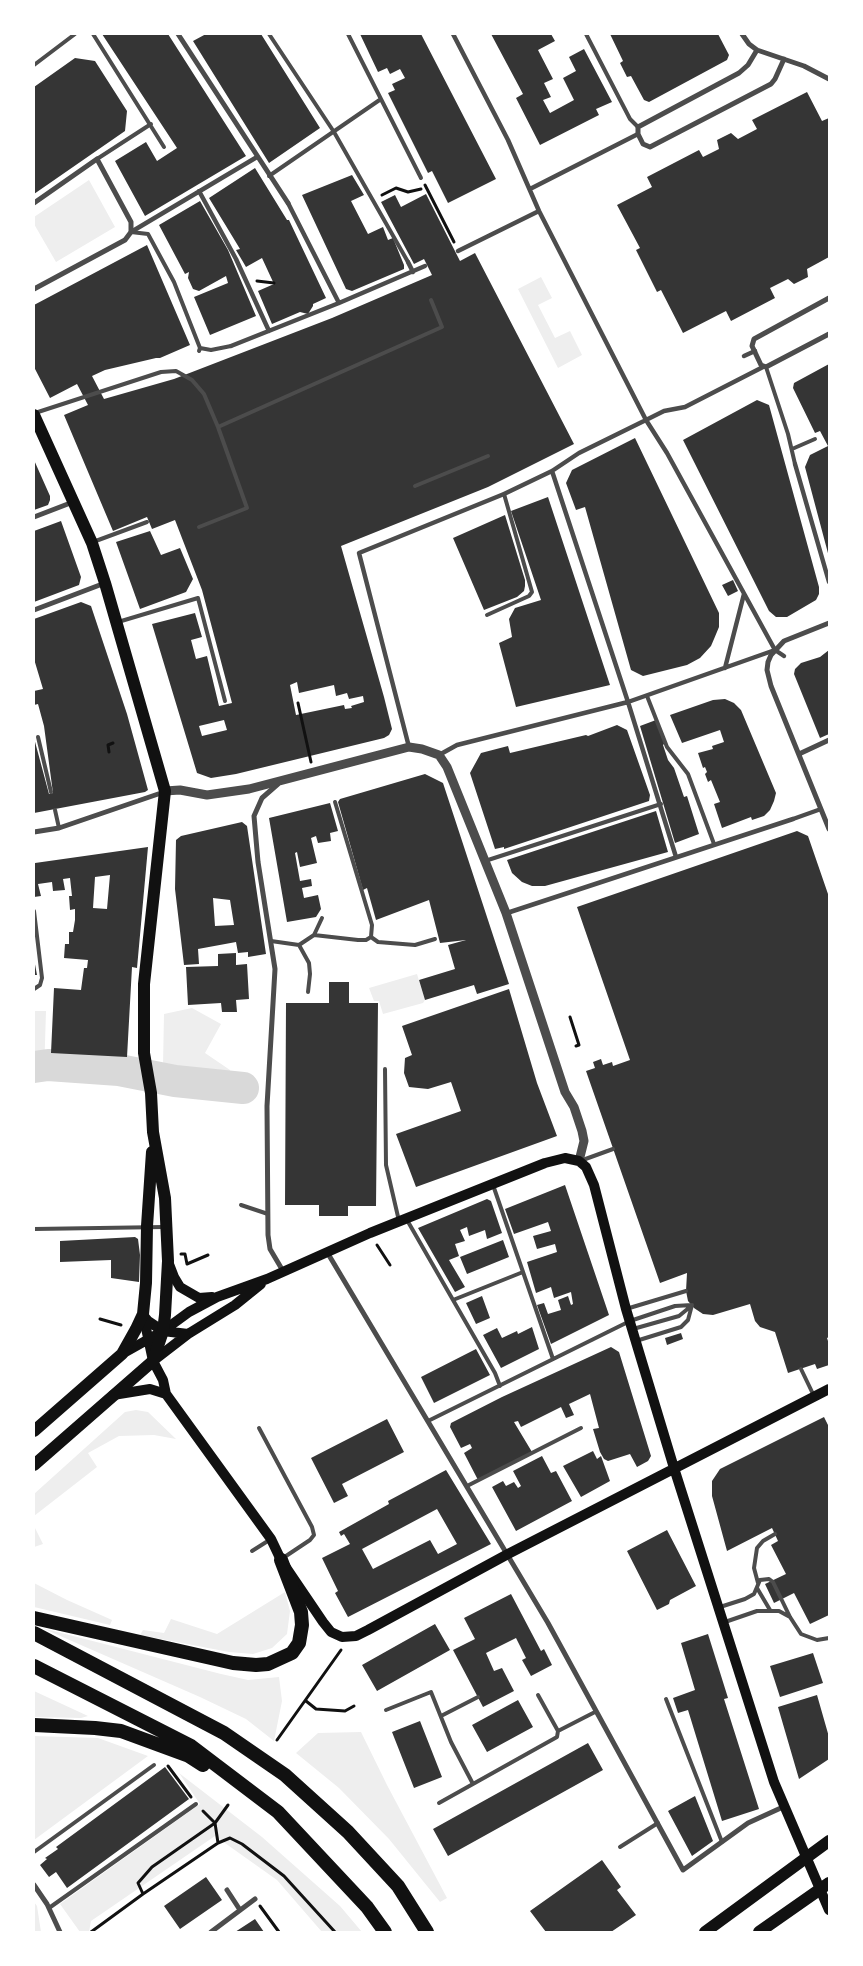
<!DOCTYPE html>
<html>
<head>
<meta charset="utf-8">
<style>
	body { margin:0 }
	#map { position:relative; width:863px; height:1966px; overflow:hidden; background:#fff; font-family:Cabin,sans-serif }
	canvas { display:block }
	.frame { position:absolute; inset:0; border:35px solid #fff; pointer-events:none }
</style>
</head>
<body>
<div id="map">
<canvas width="863" height="1966"></canvas>
<div class="frame"></div>
</div>
<script>
const context = document.querySelector('canvas').getContext('2d');
context.lineJoin = 'round';
function paint(path, color) {
  context.fillStyle = color;
  context.fill(path, 'evenodd');
}
function poly(rows) {
  const path = new Path2D();
  for (const r of rows) {
    path.moveTo(r[0], r[1]);
    for (let i = 2; i < r.length; i += 2) path.lineTo(r[i], r[i + 1]);
  }
  return path;
}
function strokePath(path, color, width, dash) {
  context.strokeStyle = color;
  context.lineWidth = width;
  context.lineCap = dash ? 'butt' : 'round';
  context.setLineDash(dash || []);
  context.stroke(path);
}
const green = poly([
	[89,180,115,227,56,262,34,224,34,217],
	[541,277,552,298,538,305,555,338,570,331,582,355,558,368,518,289],
	[417,974,425,1000,423,1003,383,1014,379,1001,374,1001,369,988],
	[192,1008,221,1024,205,1053,230,1070,231,1092,182,1089,163,1066,164,1014],
	[34,1011,46,1011,44,1075,34,1074],
	[136,1410,148,1412,176,1439,154,1435,119,1436,88,1453,97,1467,34,1516,34,1494,125,1412],
	[34,1526,43,1544,34,1547],
	[34,1583,67,1600,112,1620,110,1625,34,1607],
	[285,1592,290,1611,287,1634,272,1648,253,1654,229,1652,140,1635,143,1630,164,1633,171,1619,217,1634],
	[42,1628,221,1674,248,1680,279,1677,282,1701,274,1741,246,1719,200,1697],
	[34,1691,88,1716,81,1718,34,1717],
	[361,1732,387,1785,447,1898,440,1902,389,1839,339,1788,296,1753,318,1733],
	[34,1736,98,1738,148,1756,34,1840],
	[179,1773,262,1837,340,1906,362,1932,322,1932,277,1880,215,1836,91,1921,89,1932,80,1932,60,1904,200,1804],
	[34,1902,37,1906,41,1932,34,1932]
]);
const river = poly([
	[34,1067,48,1065,119,1070,175,1081,243,1088]
]);
const building = poly([
	[102,34,168,34,246,156,145,216,115,161,146,142,157,161,177,148],
	[206,34,261,34,320,128,269,163,193,41],
	[360,34,421,34,496,179,448,203,432,171,428,173,388,93,395,90,392,84,405,78,400,69,390,74,387,68,378,72],
	[491,34,551,34,555,41,538,50,553,79,544,83,551,97,543,100,550,113,574,100,563,78,576,71,569,57,584,49,612,102,596,109,599,115,540,145,516,98,523,94],
	[610,34,718,34,729,55,727,60,649,102,644,100,631,76,627,77,620,63,623,61],
	[75,58,95,61,127,111,125,131,34,194,34,87],
	[807,92,822,121,829,118,829,257,807,269,808,277,794,284,788,279,770,288,775,298,731,321,726,311,683,333,661,290,657,292,636,250,640,248,617,205,652,187,647,177,699,150,703,157,719,149,717,140,731,133,738,139,757,129,752,120],
	[255,168,287,220,289,220,326,298,313,304,313,306,308,314,300,312,272,324,258,291,274,284,262,258,246,267,236,250,240,249,209,198],
	[352,175,364,195,351,201,368,234,383,227,388,240,393,238,404,265,404,269,352,291,346,289,302,195],
	[426,194,460,261,475,253,574,444,488,487,341,546,384,697,392,729,389,735,384,738,236,774,211,778,197,773,152,624,195,613,202,637,191,640,196,659,207,656,219,706,232,703,202,590,175,520,152,529,147,517,113,531,64,415,88,405,77,384,50,398,34,367,34,305,147,245,190,345,160,358,156,358,105,370,92,376,104,399,174,379,332,318,432,275,424,259,414,264,381,202,395,195,401,207],
	[297,682,299,693,334,685,336,696,347,693,349,699,363,696,364,702,351,706,352,708,345,709,344,705,296,715,290,685],
	[224,720,227,730,202,736,199,726],
	[200,201,228,250,256,316,210,335,194,297,228,283,226,276,199,291,193,289,188,278,189,272,185,274,159,225],
	[829,364,829,557,805,467,810,455,828,446,820,431,815,433,793,388,794,383],
	[757,400,769,405,819,587,819,594,816,600,787,617,776,617,769,611,683,440],
	[635,438,719,613,719,627,714,639,711,646,700,658,687,665,643,676,631,670,585,507,576,510,566,483,572,470],
	[34,460,50,496,50,500,48,505,34,510],
	[548,497,610,685,516,707,499,643,512,637,509,619,515,608,541,600,511,511],
	[505,515,525,580,525,586,524,591,517,597,484,610,453,538],
	[61,521,81,577,79,585,34,602,34,531],
	[150,531,161,555,180,548,193,579,186,592,140,609,116,542],
	[733,580,738,591,728,596,722,585],
	[81,602,91,606,127,714,148,790,145,792,34,813,34,738,49,794,53,793,44,726,38,704,34,705,34,691,43,689,34,659,34,619],
	[829,650,829,734,820,738,794,674,795,669,801,663,820,657],
	[725,699,734,703,741,710,776,793,774,801,770,810,764,816,752,820,751,817,722,828,714,804,720,802,711,780,708,782,705,774,707,772,705,767,703,768,698,753,713,749,712,746,724,742,720,730,682,743,670,715,713,700],
	[656,720,665,743,663,745,668,760,674,768,684,797,687,796,699,834,675,843,640,726],
	[617,725,627,730,650,795,649,801,504,849,504,847,495,849,470,773,481,753,508,746,510,753,586,735,588,736],
	[425,774,443,783,509,984,477,994,474,985,425,1000,419,980,455,969,448,945,466,940,440,943,429,900,376,920,367,888,363,890,338,802,340,799],
	[330,803,338,831,330,833,331,841,318,843,316,836,311,838,317,863,300,867,297,852,295,853,300,881,311,879,312,886,302,888,304,898,318,895,321,909,316,917,287,922,269,818],
	[656,811,668,852,545,886,532,886,522,882,512,873,507,860],
	[242,822,247,826,266,954,248,957,248,952,238,953,236,942,198,949,199,964,184,965,175,889,176,840,181,836],
	[213,898,230,900,234,925,215,926],
	[797,831,808,836,828,894,829,894,829,1337,827,1338,829,1344,829,1365,817,1369,815,1364,788,1373,775,1332,760,1327,755,1321,750,1304,713,1315,703,1314,694,1308,688,1301,686,1291,687,1273,660,1283,586,1071,595,1068,593,1062,601,1059,603,1065,612,1062,613,1066,630,1060,577,907],
	[148,847,137,968,132,967,127,1057,51,1053,54,988,81,990,84,968,87,968,88,960,64,958,65,944,69,944,69,932,73,932,75,920,75,909,70,910,69,896,72,896,70,878,63,879,65,890,53,891,52,882,38,884,41,896,34,897,35,863],
	[110,875,107,909,93,908,95,877],
	[236,953,236,965,247,964,249,999,236,1000,237,1012,222,1012,221,1003,188,1005,186,967,218,966,218,954],
	[34,959,37,975,34,975],
	[329,982,349,982,349,1003,378,1003,376,1206,348,1206,348,1216,319,1216,319,1205,285,1205,286,1003,329,1003],
	[509,989,537,1083,557,1136,416,1187,396,1134,461,1111,451,1082,428,1089,409,1087,404,1073,405,1058,412,1055,402,1026],
	[565,1185,609,1315,551,1344,537,1305,544,1303,548,1314,561,1310,558,1300,568,1296,571,1305,573,1304,571,1292,554,1298,551,1287,536,1293,527,1262,557,1252,555,1244,537,1249,533,1236,551,1231,548,1222,514,1234,505,1209],
	[487,1199,491,1201,502,1233,487,1239,485,1230,469,1236,467,1227,460,1230,465,1241,455,1244,459,1256,449,1260,465,1287,455,1292,418,1228],
	[135,1237,138,1239,140,1255,139,1282,111,1278,111,1260,60,1262,60,1241],
	[503,1240,509,1257,467,1274,460,1257],
	[482,1296,490,1318,476,1324,466,1303],
	[532,1327,539,1349,501,1368,483,1335,497,1328,502,1338,517,1331,518,1334],
	[681,1333,683,1339,667,1345,665,1338],
	[611,1347,619,1352,651,1456,648,1461,637,1467,630,1454,608,1461,604,1459,600,1452,593,1429,599,1428,590,1394,569,1404,574,1415,566,1418,561,1407,521,1427,518,1421,514,1422,532,1452,478,1480,464,1453,472,1448,470,1444,461,1448,450,1427,451,1423,502,1397],
	[476,1349,490,1375,434,1403,421,1377],
	[824,1417,829,1427,829,1615,810,1624,794,1593,774,1603,765,1584,786,1574,771,1545,778,1541,772,1528,727,1551,712,1496,712,1481,720,1469],
	[387,1419,404,1452,342,1484,348,1496,334,1503,311,1458],
	[593,1451,597,1459,601,1456,610,1481,581,1497,563,1466],
	[542,1456,551,1473,556,1471,572,1501,516,1531,492,1487,503,1481,506,1486,514,1482,518,1488,521,1486,513,1471],
	[446,1470,491,1544,348,1617,335,1593,338,1591,322,1558,350,1544,344,1534,341,1536,339,1532,389,1504,388,1501],
	[437,1509,457,1544,438,1554,430,1540,373,1569,362,1549],
	[667,1530,696,1586,670,1600,669,1604,657,1610,627,1551],
	[511,1594,541,1651,544,1649,552,1665,531,1676,522,1660,526,1658,516,1638,486,1653,494,1671,502,1668,514,1691,483,1707,453,1650,475,1639,464,1618],
	[435,1624,450,1650,377,1691,362,1665],
	[708,1634,728,1698,724,1699,759,1809,722,1821,688,1710,678,1713,673,1698,695,1690,681,1643],
	[813,1653,823,1683,780,1697,770,1666],
	[817,1695,829,1737,829,1759,799,1779,778,1707],
	[518,1700,533,1727,487,1752,472,1725],
	[420,1721,442,1777,414,1788,392,1732],
	[588,1743,603,1770,448,1856,433,1829],
	[165,1767,189,1799,67,1888,56,1872,49,1877,40,1865,47,1859,45,1858,58,1849,56,1847],
	[695,1796,713,1841,692,1856,668,1811],
	[602,1860,621,1887,617,1890,636,1915,611,1932,546,1932,530,1911],
	[206,1877,222,1900,180,1929,164,1906],
	[255,1919,264,1932,235,1932]
]);
const path = poly([
	[425,185,454,242],
	[382,195,396,188,408,192,421,189],
	[257,281,274,283],
	[298,703,311,762],
	[109,752,108,745,113,743],
	[570,1017,579,1045,576,1046],
	[377,1245,390,1265],
	[181,1254,185,1254,187,1264,208,1255],
	[100,1319,121,1325],
	[306,1701,316,1709,345,1711,354,1706],
	[277,1740,341,1650],
	[168,1766,191,1797],
	[203,1811,215,1823,218,1843],
	[143,1894,218,1843,230,1838,242,1844,284,1876,335,1932],
	[260,1906,279,1932],
	[91,1932,143,1894,138,1883,152,1867,215,1823,228,1805]
]);
const service = poly([
	[93,34,164,147],
	[269,34,334,132,408,262],
	[348,34,421,178],
	[586,34,630,119,638,127],
	[34,65,75,34],
	[97,159,151,124],
	[269,176,381,99],
	[131,232,148,234,174,282,200,348,199,351],
	[200,348,211,350,231,346],
	[766,367,788,434,795,464],
	[35,413,161,372,176,371,192,380,204,394,218,427,247,508,199,527],
	[218,427,442,327,431,300],
	[792,449,815,439],
	[415,486,488,456],
	[93,542,147,522],
	[487,615,529,596,532,592,504,494],
	[118,622,198,598,225,701],
	[647,696,667,747,688,774,714,844],
	[38,737,51,792],
	[55,810,59,828],
	[793,819,821,809],
	[485,861,661,804],
	[34,911,42,978,40,985,34,989],
	[314,935,322,918],
	[371,937,378,942,415,945,435,939],
	[271,941,299,945,314,935,358,940,366,940,371,937,372,925,335,802],
	[299,945,309,963,310,974,308,992],
	[385,1069,386,1165,399,1221],
	[580,1161,613,1149],
	[493,1185,553,1359],
	[241,1205,268,1214],
	[407,1220,495,1373,500,1386],
	[34,1229,164,1227],
	[453,1300,523,1272],
	[626,1309,686,1291],
	[633,1329,679,1316,690,1307],
	[636,1341,681,1327,688,1320,692,1305],
	[801,1369,814,1396],
	[428,1421,630,1321,675,1306,692,1305],
	[259,1428,312,1527,314,1535,310,1540,283,1558],
	[467,1486,581,1428],
	[252,1551,271,1539],
	[758,1583,754,1568,757,1548,763,1541,775,1534],
	[757,1588,770,1610],
	[720,1607,745,1599,754,1594,760,1580,769,1579,773,1582,790,1617,801,1634,817,1640,829,1638],
	[725,1622,757,1611,779,1611,790,1617],
	[538,1695,558,1731],
	[666,1699,722,1842],
	[386,1710,431,1692,451,1742,473,1784],
	[441,1716,478,1697],
	[439,1803,557,1737,558,1731,595,1712],
	[620,1847,658,1823],
	[34,1852,154,1765],
	[49,1908,196,1804]
]);
const pedestrian = poly([
	[453,34,508,140,539,211,646,420,667,453,775,650,784,656],
	[530,189,638,134],
	[199,191,236,259,269,331],
	[288,203,339,303],
	[131,232,257,157],
	[458,251,539,211],
	[408,262,413,272],
	[231,346,339,303,425,266],
	[744,356,755,351],
	[795,464,829,582],
	[552,471,628,702,676,857],
	[725,668,744,594],
	[409,747,359,553,504,494,552,471,579,453,646,420,664,411,685,407,763,367],
	[439,755,457,745,628,702,775,650],
	[507,913,793,819]
]);
const minor = poly([
	[178,34,288,203],
	[742,34,749,44,757,50,804,66,829,79],
	[757,50,748,65,739,73,638,127,638,134,643,144,650,147,771,84,775,79,784,59],
	[34,203,97,159,131,222,131,232,125,240,34,289],
	[829,298,754,339,752,346,761,365,766,367,829,334],
	[34,517,73,502],
	[34,610,105,583],
	[829,623,784,641,771,655,768,662,767,670,771,686,829,829],
	[799,754,829,740],
	[278,784,262,798,254,816,258,862,275,969,267,1106,268,1235,270,1249,283,1271],
	[34,832,59,828,164,792],
	[327,1252,548,1623,683,1870,748,1823,783,1807],
	[34,1885,47,1904,60,1932],
	[227,1890,240,1910],
	[211,1932,255,1899]
]);
const tertiary = poly([
	[165,791,180,790,207,795,249,789,409,747,422,749,439,755,447,767,506,913,565,1092,574,1107,582,1131,584,1141,579,1161]
]);
const secondary = poly([
	[169,1264,174,1277,180,1287,199,1298,212,1297],
	[143,1314,153,1361,163,1380,166,1394,271,1539,281,1560,323,1622,331,1632,342,1637,356,1636,368,1630,508,1554,829,1389],
	[143,1315,148,1321,163,1331,188,1334],
	[122,1354,163,1331,189,1312,217,1297,267,1279,370,1233,545,1163,565,1158,579,1161,586,1167,594,1185,626,1309,674,1468,774,1782,829,1910],
	[153,1361,188,1334,235,1305,261,1284],
	[113,1395,150,1389,166,1394]
]);
const primary = poly([
	[34,415,92,543,105,583,165,791,144,984,144,1053,151,1093,153,1132,165,1198,168,1261,165,1315,163,1331,153,1361,34,1465],
	[34,1431,122,1354,136,1329,143,1314,146,1283,147,1226,152,1152],
	[705,1932,829,1841],
	[759,1932,829,1883]
]);
const trunk = poly([
	[34,1618,233,1663,256,1665,268,1664,292,1653,299,1643,302,1625,301,1612,281,1560],
	[34,1633,224,1733,285,1775,348,1832,398,1886,427,1932],
	[34,1666,191,1746,278,1812,367,1907,385,1932],
	[34,1725,95,1728,121,1731,189,1756,203,1765]
]);
paint(green, '#eee');
strokePath(river, '#d9d9d9', 32);
paint(building, '#353535');
strokePath(path, '#111', 3);
strokePath(service, '#4c4c4c', 4);
strokePath(pedestrian, '#4c4c4c', 4.5);
strokePath(minor, '#4c4c4c', 5);
strokePath(tertiary, '#4c4c4c', 9);
strokePath(secondary, '#111', 10);
strokePath(primary, '#111', 12);
strokePath(trunk, '#111', 14);
</script>
</body>
</html>
